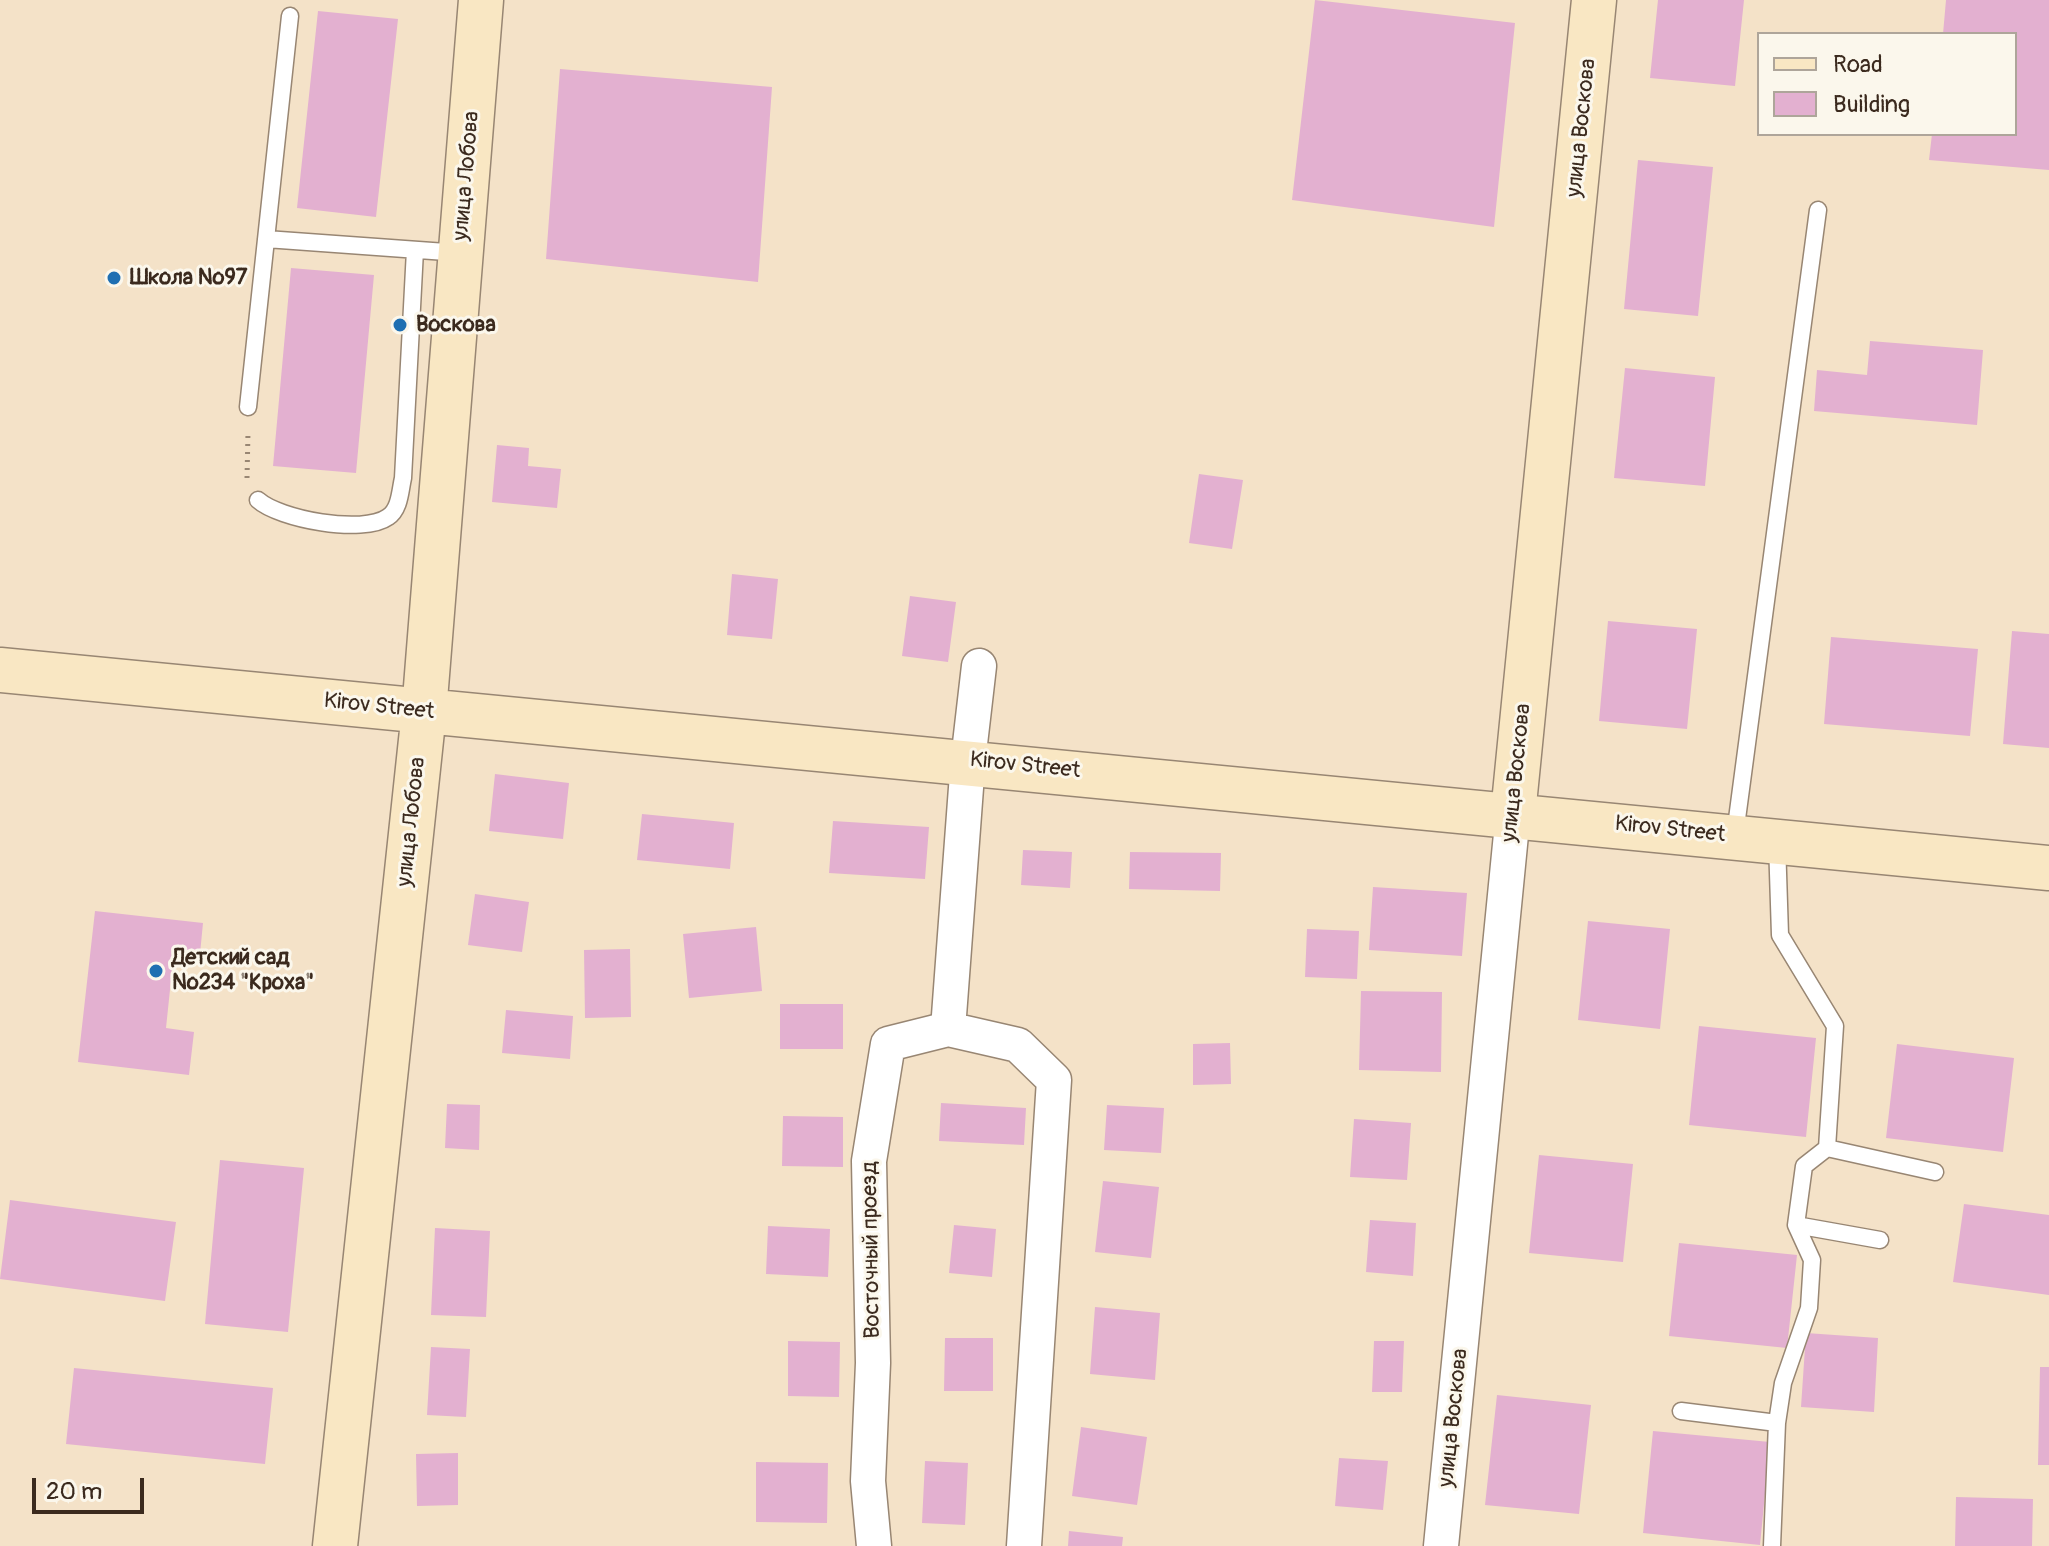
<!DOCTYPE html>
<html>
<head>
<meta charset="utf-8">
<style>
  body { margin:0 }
  #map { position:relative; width:2049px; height:1546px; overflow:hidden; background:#f4e2c8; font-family:Pangolin,sans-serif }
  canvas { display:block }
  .legend { position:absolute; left:1757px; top:32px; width:260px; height:104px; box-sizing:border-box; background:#fbf7ec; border:2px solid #aea59a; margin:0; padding:10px 14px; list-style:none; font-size:24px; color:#3b2a1e }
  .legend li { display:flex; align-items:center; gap:16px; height:40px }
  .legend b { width:40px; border:2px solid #aea59a }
  .scale { position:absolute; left:32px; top:1478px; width:112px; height:36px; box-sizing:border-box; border:4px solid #3b2a1e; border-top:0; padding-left:10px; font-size:24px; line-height:28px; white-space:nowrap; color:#3b2a1e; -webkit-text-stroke:6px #fbf7ec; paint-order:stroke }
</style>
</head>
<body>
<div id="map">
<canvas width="2049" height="1546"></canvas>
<ul class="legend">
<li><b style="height:10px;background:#f9e7c3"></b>Road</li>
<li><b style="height:22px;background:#e3b0d0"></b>Building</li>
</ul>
<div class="scale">20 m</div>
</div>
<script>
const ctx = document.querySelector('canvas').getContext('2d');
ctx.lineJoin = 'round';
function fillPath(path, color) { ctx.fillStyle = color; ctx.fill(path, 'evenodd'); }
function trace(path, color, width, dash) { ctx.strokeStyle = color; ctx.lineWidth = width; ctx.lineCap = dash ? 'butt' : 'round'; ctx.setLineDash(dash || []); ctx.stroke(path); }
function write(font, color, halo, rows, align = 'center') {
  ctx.font = font + ' Pangolin,sans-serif'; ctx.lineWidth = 6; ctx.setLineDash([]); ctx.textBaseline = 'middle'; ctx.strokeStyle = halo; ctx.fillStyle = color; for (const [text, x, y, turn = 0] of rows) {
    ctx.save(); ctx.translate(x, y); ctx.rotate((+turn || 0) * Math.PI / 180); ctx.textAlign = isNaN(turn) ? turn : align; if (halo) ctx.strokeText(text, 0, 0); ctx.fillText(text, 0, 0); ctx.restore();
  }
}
fillPath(new Path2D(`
  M1315 0 1515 23 1494 227 1292 200Z
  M1658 0H1744L1735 86 1650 78Z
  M1946 0H2049V170L1929 160 1932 134H2015V34H1943Z
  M318 11 398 19 376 217 297 208Z
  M560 69 772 87 758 282 546 259Z
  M1638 160 1713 167 1698 316 1624 309Z
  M291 268 374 275 356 473 273 466Z
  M1870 341 1983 350 1977 425 1814 411 1817 370 1867 375Z
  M1625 368 1715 377 1705 486 1614 478Z
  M497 445 529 448 528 466 561 469 557 508 492 502Z
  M1199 474 1243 480 1232 549 1189 543Z
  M732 574 778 579 772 639 727 635Z
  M910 596 956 602 948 662 902 656Z
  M1608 621 1697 629 1687 729 1599 721Z
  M2012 631 2049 634V748L2003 744Z
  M1831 637 1978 649 1970 736 1824 724Z
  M495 774 569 783 563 839 489 831Z
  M642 814 734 823 730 869 637 860Z
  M833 821 929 827 925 879 829 873Z
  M1023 850 1072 852 1070 888 1021 885Z
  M1130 852 1221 853 1220 891 1129 889Z
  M1373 887 1467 893 1462 956 1369 950Z
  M475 894 529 902 522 952 468 945Z
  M95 911 203 923 199 964 173 961 166 1028 194 1032 189 1075 78 1062Z
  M1588 921 1670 929 1660 1029 1578 1020Z
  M756 927 762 991 689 998 683 934Z
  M1307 929 1359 931 1357 979 1305 977Z
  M630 949 631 1017 585 1018 584 950Z
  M1361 991 1442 992 1441 1072 1359 1070Z
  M780 1004H843V1049H780Z
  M506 1010 573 1016 570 1059 502 1053Z
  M1699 1026 1816 1038 1806 1137 1689 1125Z
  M1230 1043 1231 1084 1193 1085V1044Z
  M1897 1044 2014 1058 2003 1152 1886 1138Z
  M941 1103 1026 1108 1024 1145 939 1141Z
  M447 1104 480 1105 479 1150 445 1148Z
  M1107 1105 1164 1108 1161 1153 1104 1150Z
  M783 1116 843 1117V1167L782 1166Z
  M1354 1119 1411 1123 1407 1180 1350 1177Z
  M1539 1155 1633 1164 1623 1262 1529 1253Z
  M220 1160 304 1168 288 1332 205 1324Z
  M1103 1181 1159 1187 1151 1258 1095 1252Z
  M10 1200 176 1222 165 1301 0 1279Z
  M1964 1204 2049 1215V1295L1953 1282Z
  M1370 1220 1416 1223 1413 1276 1366 1272Z
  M954 1225 996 1229 992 1277 949 1273Z
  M768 1226 830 1229 828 1277 766 1274Z
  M435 1228 490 1231 486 1317 431 1315Z
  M1679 1243 1797 1255 1787 1348 1669 1336Z
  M1095 1307 1160 1313 1155 1380 1090 1374Z
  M1806 1333 1878 1338 1874 1412 1801 1407Z
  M945 1338H993V1391H944Z
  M788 1341 840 1342 839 1397 788 1396Z
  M1374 1341H1404L1402 1392H1372Z
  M431 1347 470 1349 466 1417 427 1415Z
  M2040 1367H2049V1465H2038Z
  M74 1368 273 1388 265 1464 66 1444Z
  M1497 1395 1591 1405 1579 1514 1485 1505Z
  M1081 1427 1147 1437 1137 1505 1072 1496Z
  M1653 1431 1770 1442 1760 1545 1643 1533Z
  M458 1453V1505L417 1506 416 1454Z
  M1339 1458 1388 1461 1383 1510 1335 1506Z
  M925 1461 968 1463 965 1525 922 1523Z
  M756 1462 828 1463 827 1523 756 1522Z
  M1956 1497 2033 1499 2032 1546H1955Z
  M1069 1531 1123 1537 1122 1546H1068Z`), '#e3b0d0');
const lane = new Path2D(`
  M266 239 460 253
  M248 407 290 16
  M258 500C279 519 363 535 388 517 400 509 400 491 403 478L415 250
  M1735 834 1818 210
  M1777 842 1780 935 1835 1026 1827 1148 1804 1166 1796 1225 1880 1240
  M1827 1148 1935 1172
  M1681 1411 1777 1423 1783 1383 1809 1308 1812 1260 1796 1225
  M1772 1546 1777 1423`);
const street = new Path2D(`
  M948 1029 1018 1045 1054 1080 1024 1546
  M874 1546 868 1481 873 1363 869 1161 888 1044 948 1029 968 761 979 666
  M1441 1546 1513 814`);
const secondary = new Path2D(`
  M0 670 2049 868
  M1513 814 1594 0
  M335 1546 424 712 481 0`);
trace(lane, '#988673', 19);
trace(street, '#988673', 37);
trace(secondary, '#988673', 47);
trace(new Path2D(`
  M247 478 248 432`), '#988673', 5, [2, 6]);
trace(lane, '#fff', 16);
trace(street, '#fff', 34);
trace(secondary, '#f9e7c3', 44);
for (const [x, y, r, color] of [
  [114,278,8,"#1f6fb2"],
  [400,325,8,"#1f6fb2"],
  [156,971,8,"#1f6fb2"]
]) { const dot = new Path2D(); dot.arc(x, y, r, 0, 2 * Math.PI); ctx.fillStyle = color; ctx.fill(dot); trace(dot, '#fbf7ec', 3); }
write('22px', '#3b2a1e', '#fbf7ec', [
  ["улица Воскова",1582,128,-84],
  ["улица Лобова",467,176,-85],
  ["Kirov Street",379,707,6],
  ["Kirov Street",1025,766,6],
  ["улица Воскова",1517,773,-84],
  ["улица Лобова",412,822,-84],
  ["Kirov Street",1670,830,6],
  ["Восточный проезд",872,1250,-91],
  ["улица Воскова",1454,1418,-84]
]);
write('bold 22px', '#3b2a1e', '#fbf7ec', [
  ["Школа №97",130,278],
  ["Воскова",416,325],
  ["Детский сад",172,958],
  ["№234 \"Кроха\"",172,983]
], 'left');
</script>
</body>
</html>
